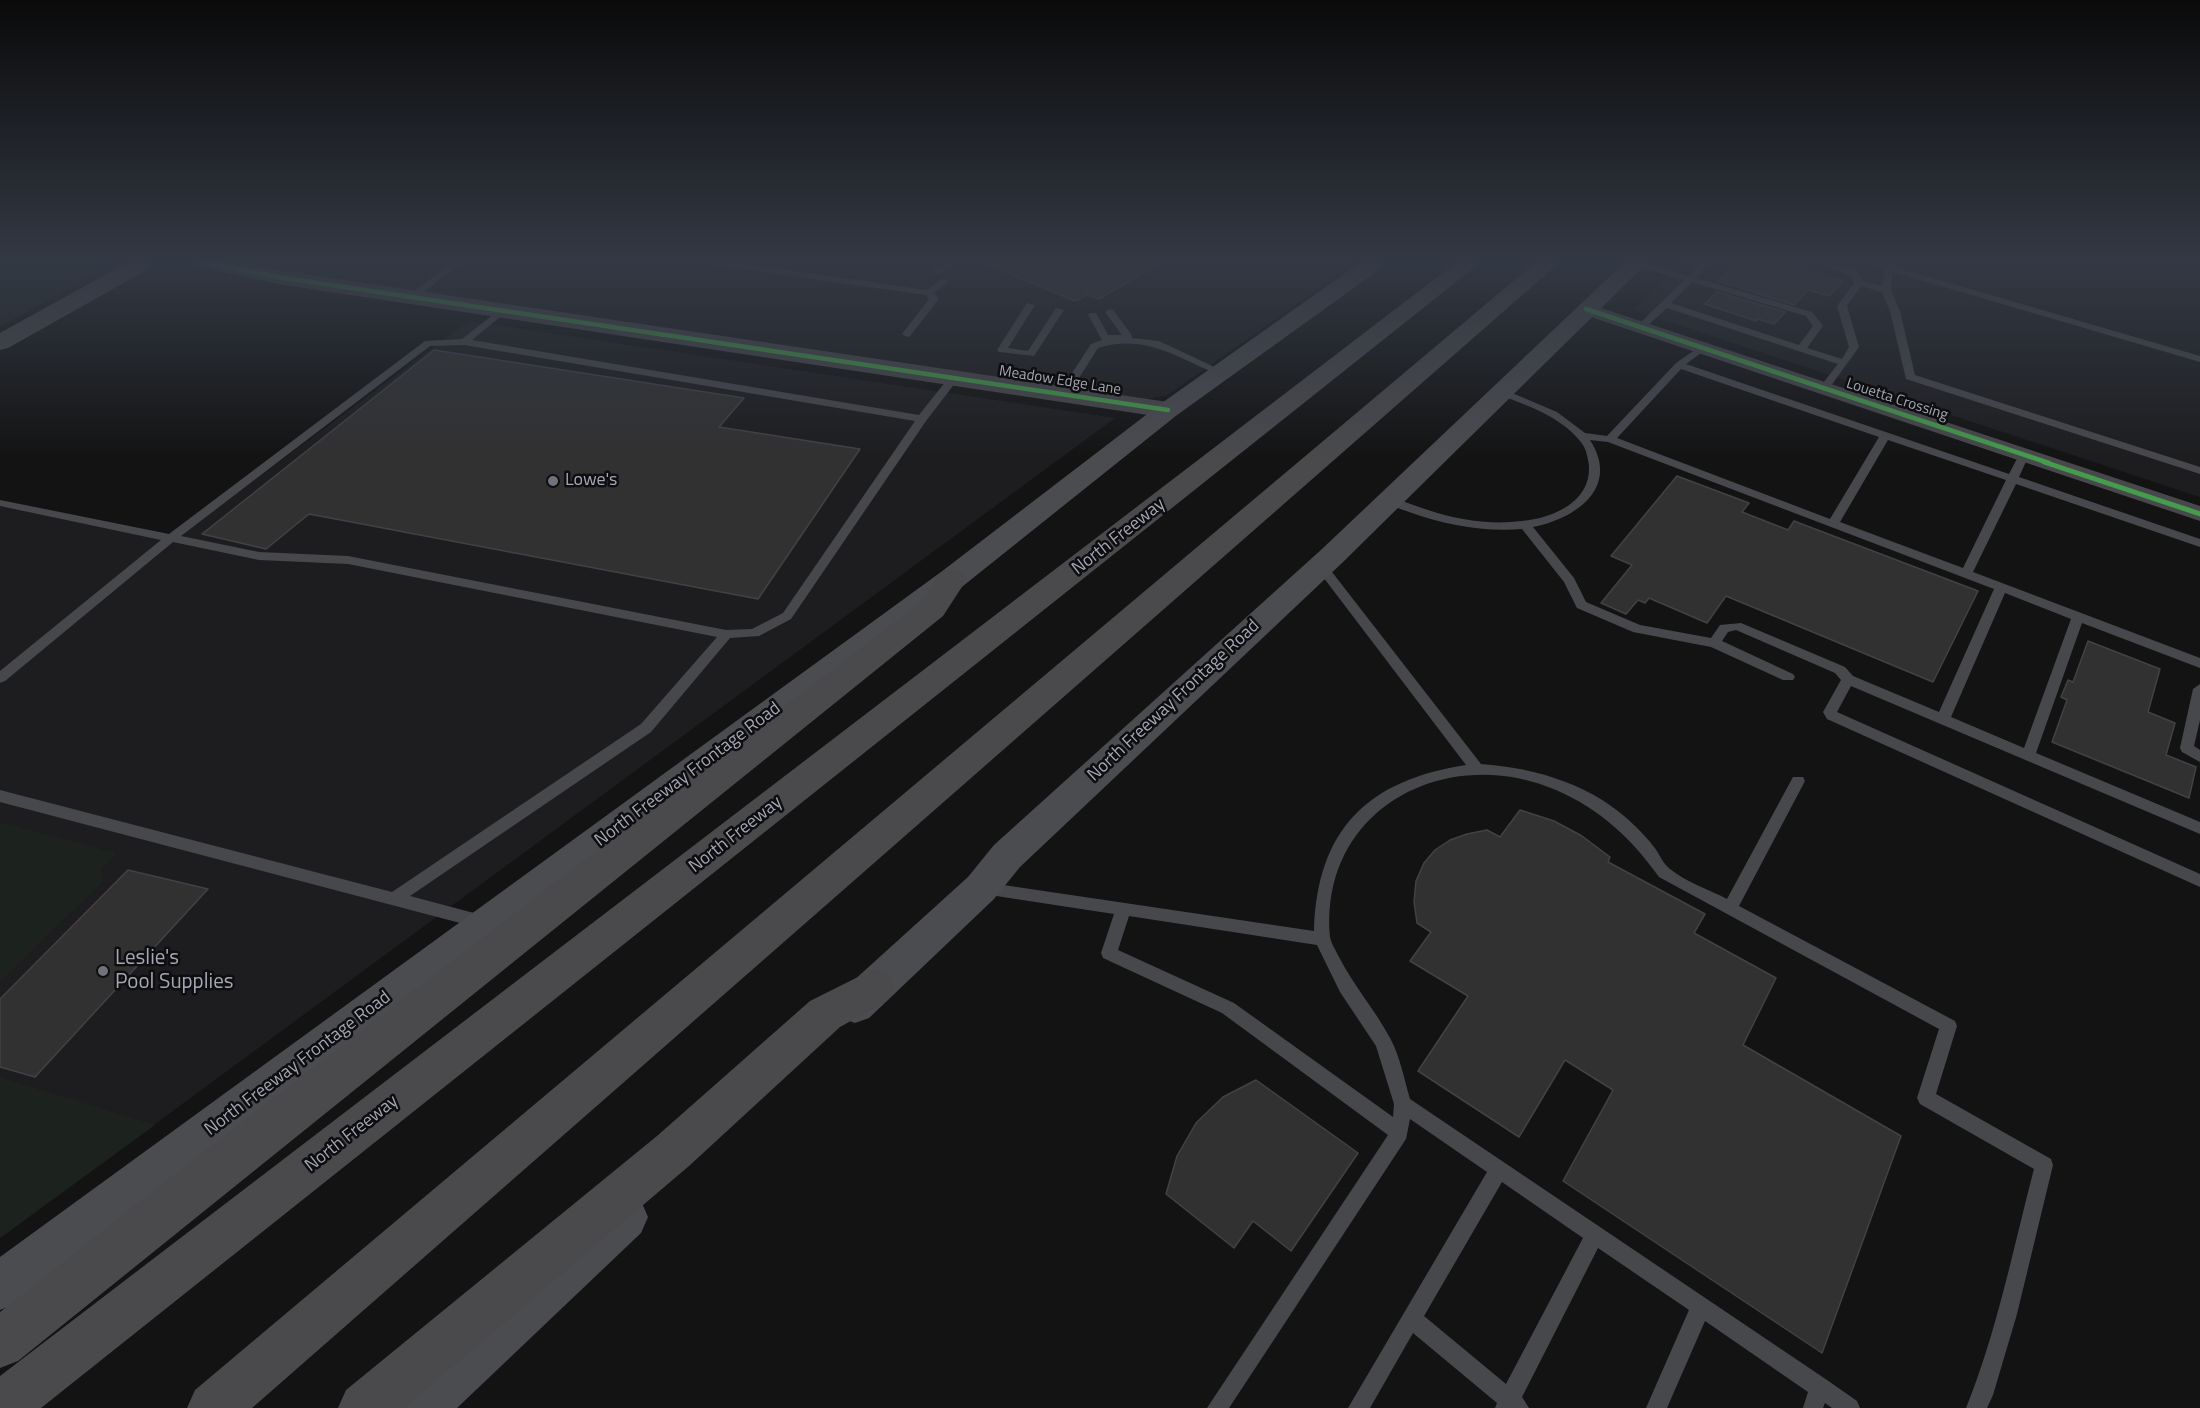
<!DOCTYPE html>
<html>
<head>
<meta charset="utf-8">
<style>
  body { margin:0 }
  canvas { display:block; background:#131313 }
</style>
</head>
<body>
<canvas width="2200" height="1408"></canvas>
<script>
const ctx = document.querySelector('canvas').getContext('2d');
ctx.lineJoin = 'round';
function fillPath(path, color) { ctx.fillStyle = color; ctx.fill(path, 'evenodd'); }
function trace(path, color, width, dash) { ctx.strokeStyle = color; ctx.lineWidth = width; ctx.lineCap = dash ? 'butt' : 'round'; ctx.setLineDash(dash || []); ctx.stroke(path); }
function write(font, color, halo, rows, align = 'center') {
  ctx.font = font + ' "Titillium Web",sans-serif'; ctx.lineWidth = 5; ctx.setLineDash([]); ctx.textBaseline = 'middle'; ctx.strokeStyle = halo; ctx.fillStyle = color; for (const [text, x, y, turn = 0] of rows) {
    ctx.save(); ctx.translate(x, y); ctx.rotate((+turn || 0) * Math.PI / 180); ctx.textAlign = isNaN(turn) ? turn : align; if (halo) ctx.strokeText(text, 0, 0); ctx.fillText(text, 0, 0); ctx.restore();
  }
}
fillPath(new Path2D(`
  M239 262H1356L1168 395 1143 400 268 271Z
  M1682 262H2200V497L1633 310Z
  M469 321 1115 418 0 1238V506L178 537Z`), '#1d1d1f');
fillPath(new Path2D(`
  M0 262H116L0 327Z
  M0 822 113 852 116 854 101 869 102 882 0 982Z
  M0 1077 155 1125 0 1238Z`), '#1c221d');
const building = new Path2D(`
  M981 262H1162L1099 299 1087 295 1075 301Z
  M1738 262H1780L1843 281 1829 296 1808 290 1794 305 1718 281Z
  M1717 292 1785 312 1774 324 1758 319 1756 321 1705 304Z
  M434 350 744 398 719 427 860 449 758 599 309 514 266 549 202 534Z
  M1677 476 1749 503 1742 512 1788 530 1794 521 1978 591 1933 682 1726 596 1707 623 1649 598 1645 603 1638 600 1626 614 1601 603 1632 565 1611 556Z
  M2088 641 2160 669 2148 712 2175 723 2166 755 2196 767 2189 798 2052 742 2067 700 2061 697 2068 680 2073 682Z
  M1520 810 1554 821 1582 836 1610 857 1608 862 1705 914 1694 933 1776 978 1743 1045 1901 1136 1822 1353 1563 1181 1613 1090 1565 1060 1519 1137 1418 1071 1468 996 1410 961 1431 932 1417 923 1414 902 1416 881 1424 863 1435 850 1450 840 1467 834 1487 830 1500 837Z
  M128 870 208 889 35 1077 0 1067V999Z
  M1256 1080 1358 1153 1291 1251 1253 1221 1234 1248 1166 1194 1177 1156 1196 1123 1223 1097Z`);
fillPath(building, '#313132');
trace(building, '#424246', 1.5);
fillPath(new Path2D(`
  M453 262H462L415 299H409V295Z
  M711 262H732L927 290 942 279 949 281 934 293 939 299 910 336 907 337 902 334 929 299 926 295 715 265Z
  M948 262H958L938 274 931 272Z
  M1632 262H1642L1688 276 1702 262H1711L1696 278 1812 312 1823 326 1807 348 1842 359 1849 347 1837 306 1854 283 1851 276 1815 262H1827L1858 272 1863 281 1882 286 1885 270 1863 262H1876L1887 265 1889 262H1897L1895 267 2200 356V362L1893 272 1891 290 1900 311 1915 375 2200 467V474L1906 379 1890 311 1882 292 1861 286 1847 306 1859 347 1828 390 1824 391 1819 388 1838 364 1667 308 1644 329H1638V325L1684 280 1633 265ZM1692 282 1806 316 1813 326 1799 345 1671 303Z
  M1027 303 1035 305 1008 348 1028 351 1056 308 1064 310 1034 356 999 352 997 350Z
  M503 307 508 310 506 312 472 340 919 415 950 376 954 375 959 378 926 421 791 619 759 636 730 638 651 732 410 896 489 917 491 922 489 927 483 929 0 802V790L392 892 641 724 717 637 348 564 259 560 173 542 5 681 0 683V671L161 540 0 506V500L169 534 425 341 462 339ZM464 345 915 421 783 613 752 629 726 630 348 556 259 552 181 536 430 346Z
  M1110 309 1113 310 1131 334 1132 338 1159 341 1225 372 1220 375 1216 374C1176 356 1143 334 1098 348L1068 395H1060L1059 393 1091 344 1102 340 1088 315 1090 313H1096L1108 335H1122L1105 312Z
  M1702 345 1705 346V350L1686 364 2009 474 2020 453H2028L2029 455 2019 477 2200 539V547L2016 484 1973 572 2200 658V668L2082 623 2036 753 2200 822V834L1851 686 1837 712 2200 874V887L1827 719 1823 712 1841 680 1835 673 1736 630 1728 632 1722 641 1793 674 1795 677 1793 680H1783L1711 647 1633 632 1577 608 1564 582 1522 529C1483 532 1446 525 1409 512 1401 509 1390 506 1383 500L1389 497C1402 500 1415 506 1428 510 1458 520 1490 525 1522 521 1553 518 1591 502 1589 466 1588 458 1586 447 1580 441 1560 416 1526 405 1497 394V390H1505L1557 412 1585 433 1607 436 1676 363ZM1681 369 1879 437 1830 519 1617 438ZM1590 440 1608 442 1994 589 1939 712 1853 676 1845 667 1741 623 1720 625 1711 638 1640 625 1586 602 1574 578 1533 527C1575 519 1621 488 1590 440ZM1888 440 2006 480 1963 568 1840 522ZM2005 593 2071 619 2024 748 1951 717Z
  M1321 562 1325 563 1481 764C1537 768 1594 785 1635 826 1642 833 1648 839 1654 847 1659 853 1663 864 1670 869 1684 881 1710 890 1727 899L1793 777H1803L1805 781 1739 906 1955 1021 1957 1026 1936 1094 2051 1159 2053 1165 2017 1314 1993 1395 1987 1408H1966C1997 1332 2013 1249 2034 1169L1920 1104 1917 1098 1939 1029 1659 877C1632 839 1600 809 1556 790 1447 743 1319 808 1330 937 1331 943 1336 951 1339 957 1354 986 1375 1010 1390 1038 1400 1056 1404 1079 1410 1099L1827 1380 1857 1401 1860 1408H1832L1825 1403 1823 1408H1803L1808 1392 1705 1321 1667 1408H1646L1689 1310 1598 1248 1522 1397 1529 1408H1495L1497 1403 1413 1333 1370 1408H1348L1487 1172 1410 1119 1406 1139 1229 1408H1207L1388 1135 1222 1013 1103 958 1101 953 1114 914 983 894 978 893 975 888 978 883 983 882 1314 931C1317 829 1368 780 1466 765L1317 569 1315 566 1317 563ZM1129 916 1317 945 1340 992 1376 1046 1394 1104 1393 1117 1234 1003 1118 950ZM1502 1182 1583 1238 1506 1384 1424 1316Z
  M2200 684V720L2194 746 2200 750V762L2182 752 2180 748 2193 689Z`), '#47484c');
fillPath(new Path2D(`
  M1586 303 2200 506V521L1579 313 1577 309 1579 305Z`), '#47484c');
fillPath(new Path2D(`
  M191 262H235L284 271 1168 402 1177 405 1181 410 1177 415 1168 418 284 285 202 268 194 267Z`), '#47484c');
fillPath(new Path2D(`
  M128 262H155L152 267 8 348 0 350V333Z
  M1361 262H1386L1383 267 1177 415 963 586 17 1303 0 1310V1257L941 572 1159 405Z
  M1625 262H1648L1342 563 1020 867 994 899 869 1018 855 1023 841 1018 835 1005 841 992 968 877 994 845 1322 549Z
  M625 1194 641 1201 648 1217 641 1233 457 1408H394L402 1390 609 1201Z`), '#4b4c50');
fillPath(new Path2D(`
  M1457 262H1481L41 1408H0V1376Z
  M1536 262H1560L252 1408H187L195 1390Z
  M952 569 963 572 967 579 943 616 18 1361 0 1368V1312L190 1162 921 602 941 572Z
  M874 969 888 974 894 987 888 1000 840 1027 689 1166 404 1408H338L346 1390 657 1136 810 1001Z`), '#4a4a4d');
trace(new Path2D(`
  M202 262 284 278 1168 410
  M1586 309 2049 463`), '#469c4c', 4.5);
trace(new Path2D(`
  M2044 462 2200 514`), '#469c4c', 5);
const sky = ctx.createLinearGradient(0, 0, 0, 459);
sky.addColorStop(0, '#0a0a0a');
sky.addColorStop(0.57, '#333944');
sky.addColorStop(1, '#33394400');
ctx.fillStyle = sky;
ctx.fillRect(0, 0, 2200, 459);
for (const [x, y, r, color] of [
  [553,481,6,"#71737c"],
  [103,971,6,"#71737c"]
]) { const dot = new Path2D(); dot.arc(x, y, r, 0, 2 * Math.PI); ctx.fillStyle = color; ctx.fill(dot); trace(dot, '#0e0d0f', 2); }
write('15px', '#a4a7b4', '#0e0d0f', [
  ["Meadow Edge Lane",1060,381,9],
  ["Louetta Crossing",1897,400,18]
]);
write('18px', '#a4a7b4', '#0e0d0f', [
  ["Lowe's",565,481]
], 'left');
write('18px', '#a4a7b4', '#0e0d0f', [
  ["North Freeway",1119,537,-38],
  ["North Freeway Frontage Road",1174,701,-43],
  ["North Freeway Frontage Road",688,775,-37],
  ["North Freeway",736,835,-38],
  ["North Freeway Frontage Road",298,1064,-37],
  ["North Freeway",352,1134,-38]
]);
write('21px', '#a4a7b4', '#0e0d0f', [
  ["Leslie's",115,959],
  ["Pool Supplies",115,983]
], 'left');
</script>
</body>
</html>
